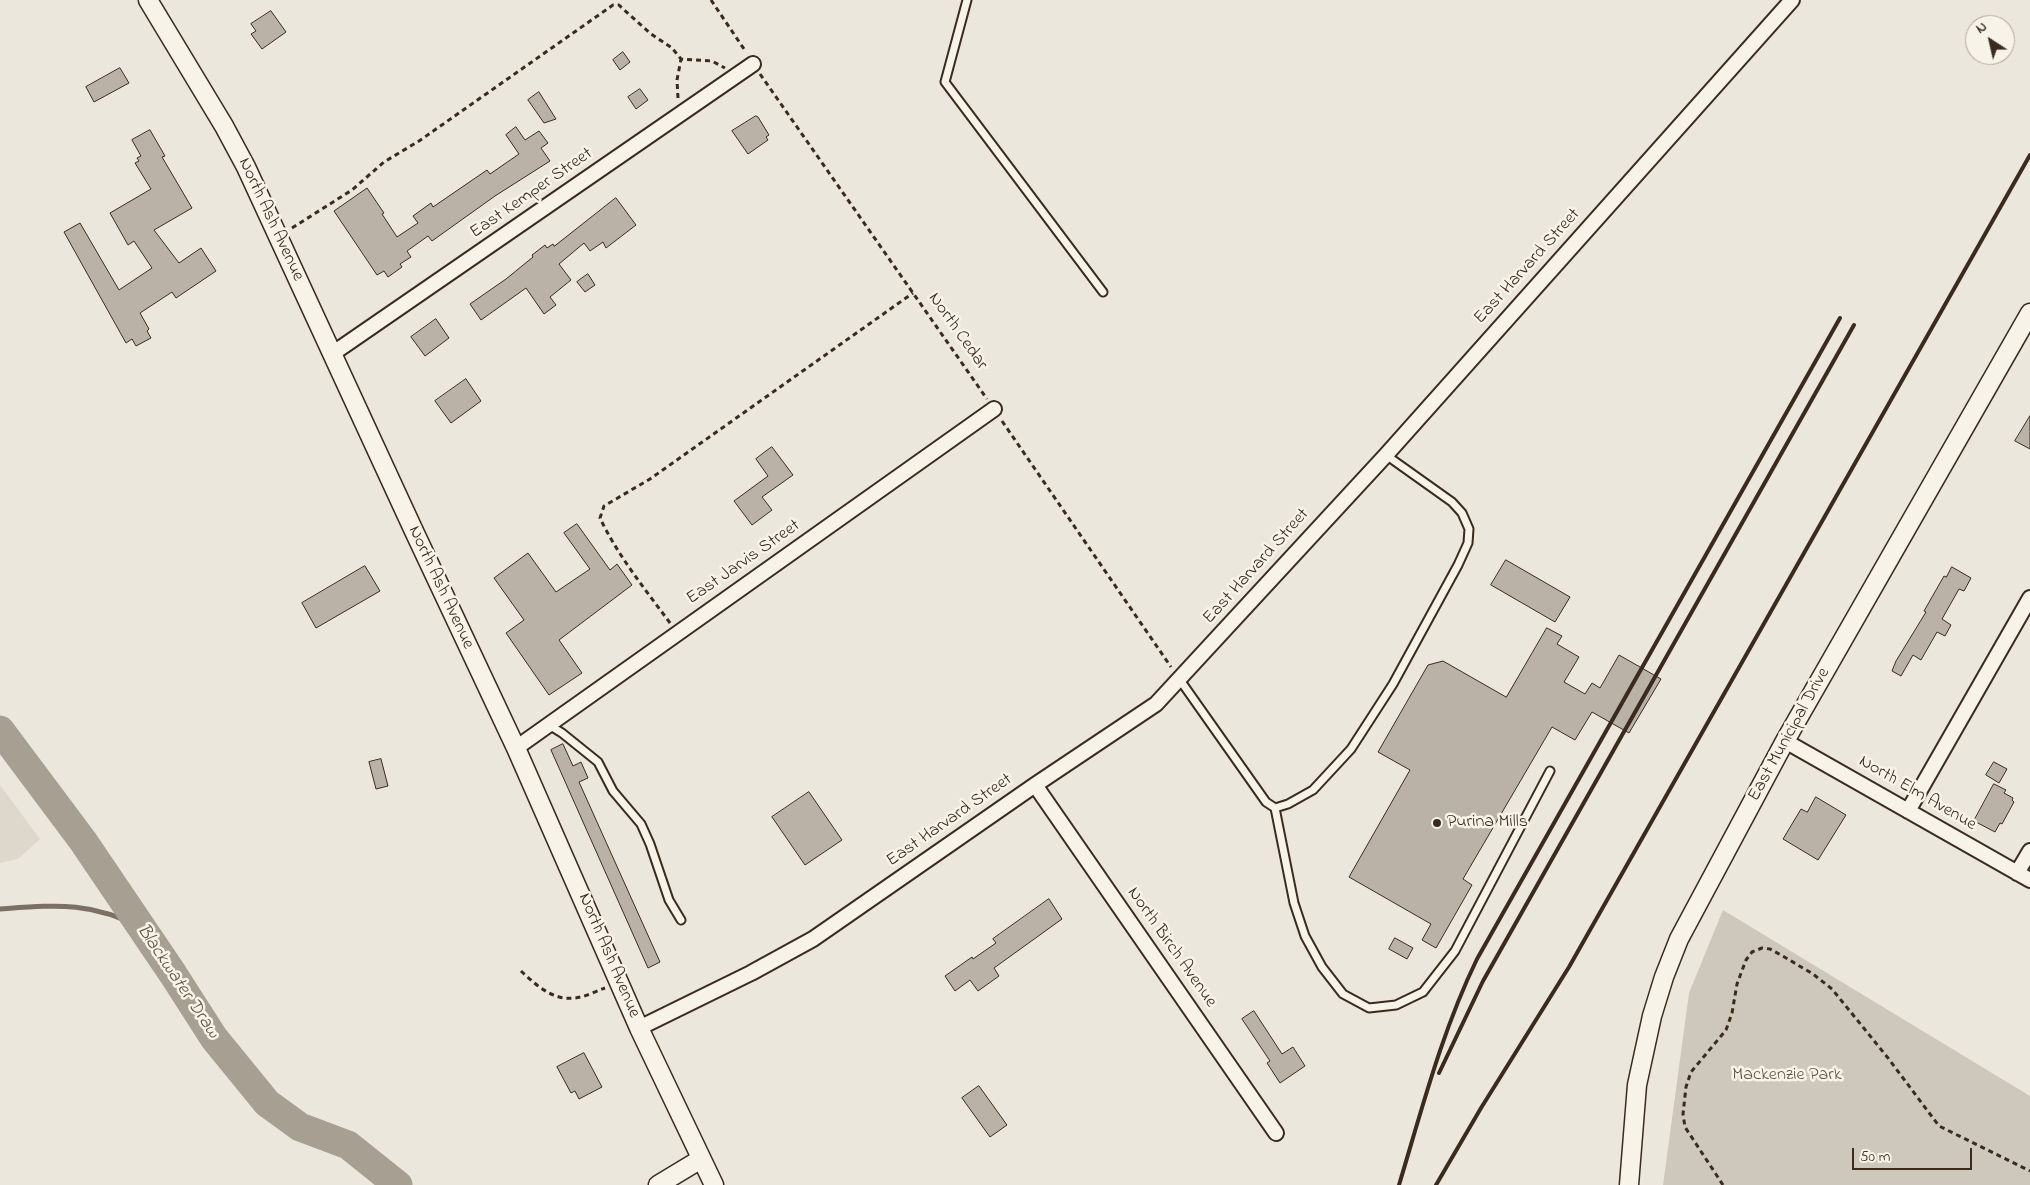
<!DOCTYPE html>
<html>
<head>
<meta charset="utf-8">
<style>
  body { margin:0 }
  #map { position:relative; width:2030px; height:1185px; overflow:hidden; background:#ece7dc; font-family:"Indie Flower",sans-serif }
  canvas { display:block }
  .north { position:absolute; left:1965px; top:15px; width:50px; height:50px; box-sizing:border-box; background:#f7f3e8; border:1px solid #aca397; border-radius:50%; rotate:325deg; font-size:14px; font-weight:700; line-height:20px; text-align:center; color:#3b2a1e }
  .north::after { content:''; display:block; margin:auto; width:18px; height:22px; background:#3b2a1e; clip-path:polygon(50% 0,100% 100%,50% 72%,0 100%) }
  .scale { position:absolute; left:1852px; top:1148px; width:120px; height:22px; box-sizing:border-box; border:2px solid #3b2a1e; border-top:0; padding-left:6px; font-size:15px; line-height:18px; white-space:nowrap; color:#3b2a1e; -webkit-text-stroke:4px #f7f3e8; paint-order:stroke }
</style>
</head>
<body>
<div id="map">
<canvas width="2030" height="1185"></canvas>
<div class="north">N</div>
<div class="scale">50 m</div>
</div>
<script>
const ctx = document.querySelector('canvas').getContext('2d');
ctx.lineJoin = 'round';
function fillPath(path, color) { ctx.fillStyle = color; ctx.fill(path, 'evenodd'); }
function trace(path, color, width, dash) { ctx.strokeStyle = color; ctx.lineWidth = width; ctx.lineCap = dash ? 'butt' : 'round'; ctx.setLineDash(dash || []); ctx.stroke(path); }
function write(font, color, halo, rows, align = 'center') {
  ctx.font = font + ' "Indie Flower",sans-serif'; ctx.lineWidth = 5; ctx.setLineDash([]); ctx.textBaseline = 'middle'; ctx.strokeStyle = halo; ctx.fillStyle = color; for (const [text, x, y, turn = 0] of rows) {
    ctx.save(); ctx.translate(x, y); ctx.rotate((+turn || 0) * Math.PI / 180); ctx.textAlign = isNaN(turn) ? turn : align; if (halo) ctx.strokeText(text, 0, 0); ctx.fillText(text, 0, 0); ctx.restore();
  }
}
fillPath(new Path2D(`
  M0 785 40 839 18 859 0 863Z`), '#ddd7cc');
fillPath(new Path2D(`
  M1723 910 2030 1096V1185H1663L1689 993Z`), '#cec8bc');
trace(new Path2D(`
  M0 909C56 905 91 901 142 928`), '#7c7064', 5);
trace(new Path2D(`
  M0 730 83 841 173 974 214 1038 267 1103 300 1127 348 1145 398 1185`), '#a89f93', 29);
const building = new Path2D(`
  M271 11 286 32 262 49 251 34 256 31 251 24Z
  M623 52 630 62 620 70 613 60Z
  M120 68 129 83 94 102 86 87Z
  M640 89 648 100 636 109 628 97Z
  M539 92 556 119 544 123 528 100Z
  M756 116 758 117 769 135 766 137 768 140 748 154 732 131Z
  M516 127 525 140 539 131 548 143 541 148 550 161 495 196 432 241 428 236 407 251 411 257 400 264 402 267 388 277 384 271 377 275 334 211 367 188 384 213 382 214 397 237 418 223 413 216 431 203 433 207 487 170 490 174 519 154 506 135Z
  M150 130 165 156 162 157 192 208 154 230 179 263 201 248 216 271 176 298 172 292 140 313 149 329 147 331 151 338 136 346 132 339 126 343 64 232 80 223 119 290 152 268 134 241 128 245 110 213 151 189 135 163 139 161 137 158 141 156 132 140Z
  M616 198 636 225 606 248 603 242 590 251 584 243 559 264 571 280 550 297 556 305 544 314 526 288 481 320 470 304 506 279 533 257 532 255 545 245 547 248 553 244 554 246Z
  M588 274 595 285 585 292 577 282Z
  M436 319 449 338 425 356 411 337Z
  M466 379 481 401 451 423 435 401Z
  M2030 416V449L2015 441Z
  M772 447 793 475 762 497 772 510 752 525 734 501 768 476 756 459Z
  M577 524 610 570 617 564 632 585 559 640 582 673 549 695 506 633 524 620 494 578 528 553 556 592 590 569 564 533Z
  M1506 560 1570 597 1555 622 1491 585Z
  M365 566 380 591 316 628 302 603Z
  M1952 567 1971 578 1964 591 1959 589 1942 619 1951 625 1945 636 1937 632 1921 660 1913 655 1901 676 1892 671 1896 661 1926 612 1924 611 1944 576 1946 577Z
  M1547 628 1562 636 1557 644 1579 657 1564 682 1585 694 1592 683 1600 688 1619 655 1661 679 1629 733 1592 712 1575 740 1552 727 1463 879 1472 885 1436 948 1422 940 1431 924 1349 877 1410 770 1378 752 1428 665 1443 661 1506 697Z
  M563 744 573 766 581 762 588 778 579 782 660 962 648 968 551 750Z
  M381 759 388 786 376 789 369 762Z
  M1994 762 2007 769 1999 783 1986 775Z
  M1994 784 2006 790 2004 793 2013 798 2012 800 2014 802 2002 824 2000 823 1995 832 1974 821Z
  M809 792 842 840 805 865 772 817Z
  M1816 797 1846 815 1818 860 1783 839 1801 809 1807 812Z
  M1049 899 1062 919 994 968 999 976 978 991 970 980 955 991 945 976 972 957 973 959 996 943 993 939Z
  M1395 938 1413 948 1407 959 1389 949Z
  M1254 1011 1282 1054 1293 1047 1305 1066 1280 1083 1267 1063 1270 1061 1242 1019Z
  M584 1053 602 1087 579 1099 575 1091 571 1093 557 1067Z
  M979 1086 1007 1125 990 1137 962 1098Z`);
fillPath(building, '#bab2a7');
trace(building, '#3b2a1e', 1);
const service = new Path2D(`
  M967 0 945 82 1103 292
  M1180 680 1266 802 1275 808 1288 804 1313 790 1351 749 1393 684 1458 565 1468 543 1469 529 1462 513 1452 502 1386 455
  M549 725 562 733 598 762 613 791 641 824 650 844 669 900 681 920
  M1275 808 1294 903 1305 936 1322 967 1343 994 1369 1008 1396 1005 1423 992 1455 951 1550 771`);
const minor = new Path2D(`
  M332 354 753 64
  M1785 741 2030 880
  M516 748 994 409
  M1035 785 1276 1133
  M1908 811 2030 598
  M2017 873 2030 851
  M639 1028 751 973 813 939 1035 785 1156 704 1386 455 1792 0`);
const tertiary = new Path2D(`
  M148 0 224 126 246 167 413 529 516 748 639 1028 714 1185
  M658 1185 701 1159
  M1629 1185 1637 1085 1652 1016 1664 977 1679 939 1785 741 2030 313`);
trace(service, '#3b2a1e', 11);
trace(minor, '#3b2a1e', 18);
trace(tertiary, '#3b2a1e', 21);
trace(new Path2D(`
  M711 0 746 52
  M760 74 987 399
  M678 98 677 80 681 59
  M292 228 352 190 384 162 419 141 613 5H619L622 8 651 34 672 48 681 59 712 61 725 68
  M1002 421 1171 667
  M670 623C645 589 618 556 600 518L604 506 650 479 913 293
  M521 971C536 985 553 1001 575 998 585 997 596 991 605 988
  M1723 1185 1685 1127 1683 1114 1686 1087 1691 1072 1726 1030 1732 1013 1737 984 1746 960 1752 952 1762 948 1770 949 1781 955 1813 974 1832 989 1888 1058 1939 1126 2030 1171`), '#3b2a1e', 3, [5, 4]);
trace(service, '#f7f3e8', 7);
trace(minor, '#f7f3e8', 14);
trace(tertiary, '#f7f3e8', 18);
trace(new Path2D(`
  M1439 1073 1483 981 1854 325
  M1399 1185C1422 1109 1442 1031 1477 959L1840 318
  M1436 1185 1481 1108 1569 967 2030 155`), '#3b2a1e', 4);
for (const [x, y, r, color] of [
  [1437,823,5,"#3b2a1e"]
]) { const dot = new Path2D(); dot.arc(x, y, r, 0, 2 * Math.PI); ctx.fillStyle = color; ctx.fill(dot); trace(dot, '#f7f3e8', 2); }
write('18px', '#3b2a1e', '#f7f3e8', [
  ["East Kemper Street",532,194,-35],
  ["North Ash Avenue",270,220,65],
  ["East Harvard Street",1528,267,-48],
  ["North Cedar",957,332,55],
  ["East Jarvis Street",744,563,-35],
  ["East Harvard Street",1257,567,-48],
  ["North Ash Avenue",440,588,65],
  ["East Municipal Drive",1790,735,-61],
  ["North Elm Avenue",1917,794,30],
  ["East Harvard Street",950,821,-35],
  ["North Birch Avenue",1171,948,55],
  ["North Ash Avenue",608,956,67]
]);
write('18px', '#3b2a1e', '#f7f3e8', [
  ["Purina Mills",1447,823]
], 'left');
write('18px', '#605246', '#f7f3e8', [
  ["Mackenzie Park",1787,1076]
]);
write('italic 19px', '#615347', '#f7f3e8', [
  ["Blackwater Draw",177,982,56]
]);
</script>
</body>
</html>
